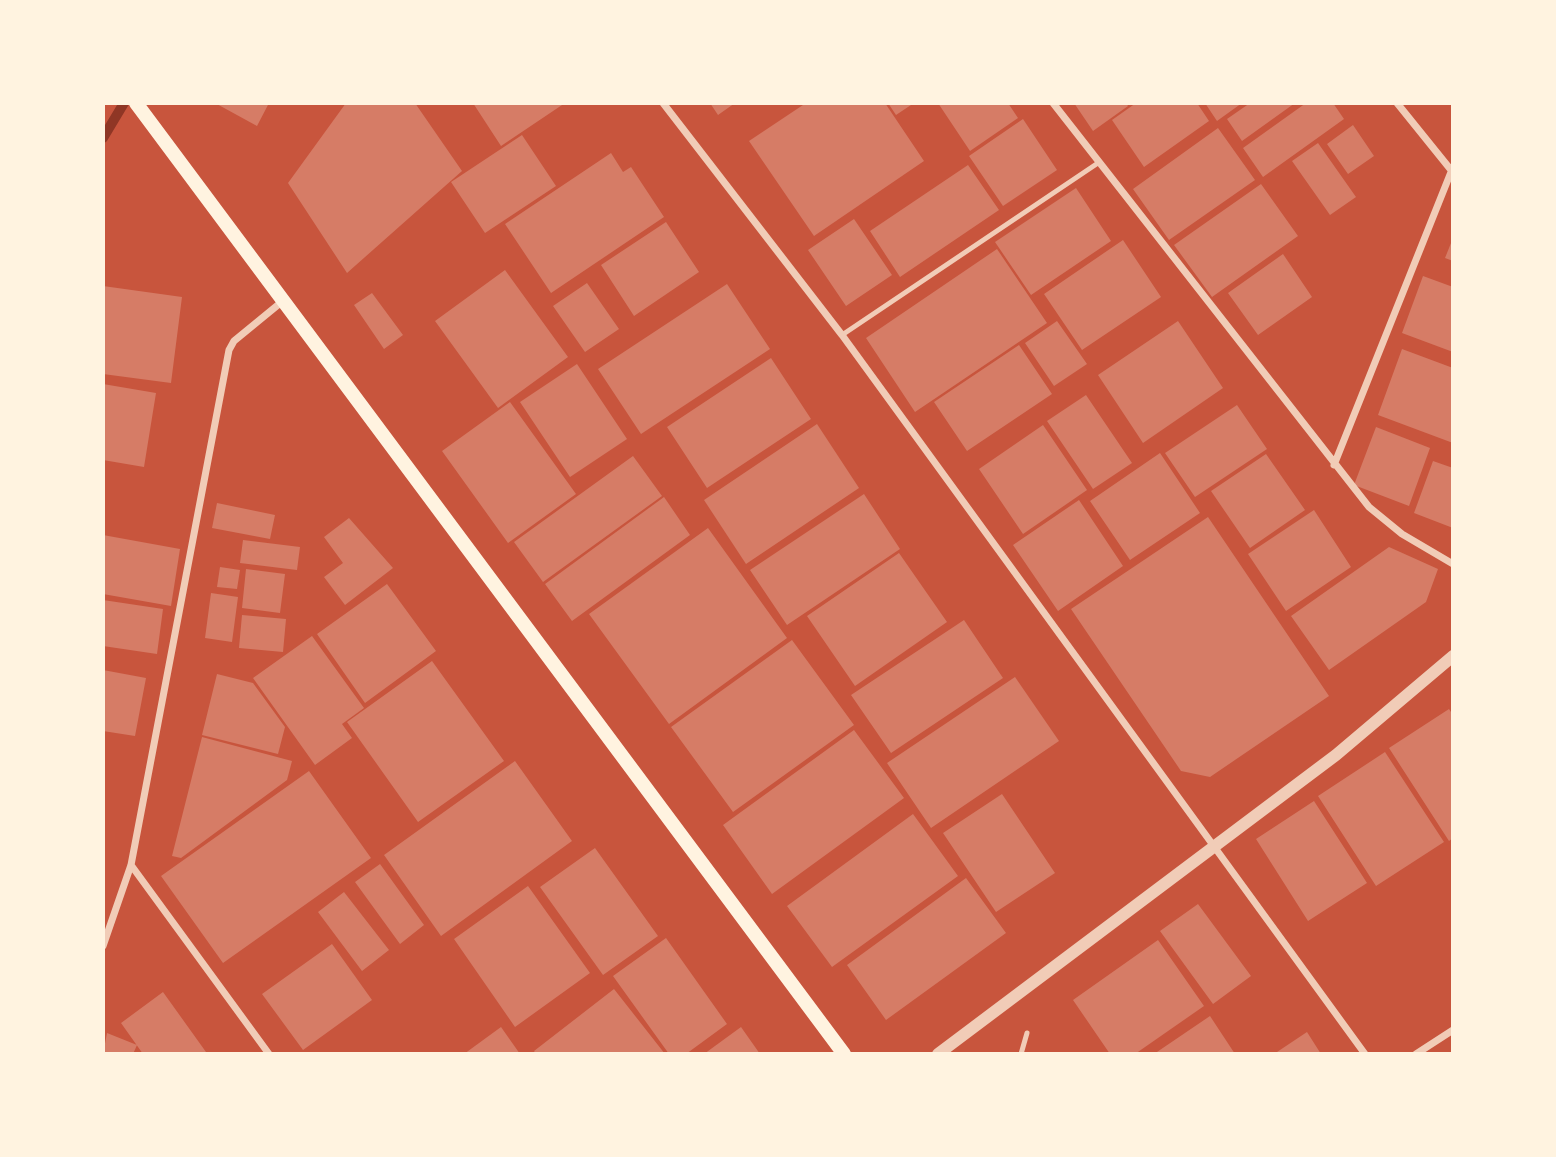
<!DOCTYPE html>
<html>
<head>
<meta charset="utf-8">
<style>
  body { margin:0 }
  #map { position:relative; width:1556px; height:1157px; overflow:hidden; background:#c8553d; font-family:Poppins,sans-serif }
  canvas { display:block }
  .frame { position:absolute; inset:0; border:105px solid #fff3e0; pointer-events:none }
</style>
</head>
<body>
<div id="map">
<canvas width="1556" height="1157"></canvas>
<div class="frame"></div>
</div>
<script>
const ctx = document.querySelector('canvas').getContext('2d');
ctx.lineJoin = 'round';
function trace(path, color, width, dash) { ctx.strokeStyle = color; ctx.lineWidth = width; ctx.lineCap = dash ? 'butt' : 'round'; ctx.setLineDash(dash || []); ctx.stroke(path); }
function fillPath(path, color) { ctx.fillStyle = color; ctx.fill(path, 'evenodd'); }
trace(new Path2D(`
  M103 138 124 103`), '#8f3625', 10);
fillPath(new Path2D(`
  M215 103H269L257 126Z
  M346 103H415L462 171 347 273 288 183Z
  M473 103H565L501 146Z
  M710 103H735L718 115Z
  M806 103H885L924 161 814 236 749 141Z
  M888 103H914L896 115Z
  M938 103H1008L1018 118 970 151Z
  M1074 103H1126L1128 106 1093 131Z
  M1136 103H1197L1209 121 1144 167 1112 120Z
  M1205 103H1242L1217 121Z
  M1250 103H1295L1242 141 1227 119Z
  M1306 103H1333L1344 119 1263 177 1243 148Z
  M1023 119 1057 170 1003 206 969 156Z
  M1353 125 1374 156 1348 174 1327 144Z
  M1218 128 1255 180 1169 240 1133 189Z
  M522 135 556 186 485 233 451 182Z
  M1318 143 1356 197 1330 215 1292 161Z
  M611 153 623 172 631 167 664 217 551 293 505 224Z
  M968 165 999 210 900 277 870 231Z
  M1261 184 1298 236 1212 297 1174 245Z
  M1076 188 1111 241 1031 295 995 242Z
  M854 219 892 275 846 306 808 250Z
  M666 222 699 272 634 316 601 265Z
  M1453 238V261L1445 258Z
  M1123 240 1161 297 1082 350 1044 294Z
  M997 249 1047 323 915 412 866 338Z
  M1283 254 1312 297 1258 335 1228 293Z
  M505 270 568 357 498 408 435 321Z
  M1423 276 1453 287V352L1402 333Z
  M587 283 619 329 585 352 553 306Z
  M727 284 770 349 641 434 598 369Z
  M103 286 182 297 171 383 103 374Z
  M372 293 403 335 384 349 354 305Z
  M1057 321 1087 364 1054 386 1025 343Z
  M1178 321 1223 388 1143 443 1098 375Z
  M1019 345 1052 394 967 451 934 402Z
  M1402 349 1453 368V443L1378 415Z
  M771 358 811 419 707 488 667 427Z
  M577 364 627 439 570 477 520 402Z
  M103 384 156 393 144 467 103 460Z
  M1086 395 1132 463 1093 489 1047 421Z
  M510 402 576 494 508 543 442 451Z
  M1237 405 1267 449 1195 497 1165 453Z
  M817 424 859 488 746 564 704 500Z
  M1043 425 1087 490 1023 534 979 469Z
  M1376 427 1430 448 1409 506 1354 485Z
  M1160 453 1200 513 1130 560 1090 501Z
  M1266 454 1305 510 1250 548 1211 491Z
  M633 456 662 496 543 582 514 542Z
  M1433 461 1453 468V528L1414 513Z
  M864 494 900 549 787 625 750 570Z
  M664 497 690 535 572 621 545 584Z
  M1079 500 1123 566 1058 611 1013 545Z
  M217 503 275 515 270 539 212 528Z
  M1314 510 1351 567 1286 611 1248 554Z
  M1208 517 1329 696 1210 777 1181 771 1071 609Z
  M349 518 393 568 345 605 324 577 343 563 324 537Z
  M708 528 787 638 669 724 589 614Z
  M103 535 180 549 171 606 103 594Z
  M243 540 300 547 297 570 240 563Z
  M1389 547 1438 569 1426 602 1329 670 1291 616Z
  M899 553 947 622 855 686 807 616Z
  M220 567 240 570 237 589 217 587Z
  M246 569 285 574 280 613 242 608Z
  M387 584 436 651 365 703 317 634Z
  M211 593 238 597 232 642 205 638Z
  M103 600 163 609 157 654 103 646Z
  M242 615 286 619 283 652 239 648Z
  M964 620 1003 678 891 753 851 695Z
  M312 636 364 708 342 724 352 738 315 765 253 678Z
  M792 640 854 725 733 812 671 727Z
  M432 661 504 761 418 822 347 722Z
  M103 670 146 678 135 736 103 731Z
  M217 674 253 683 285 727 278 754 202 735Z
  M1015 677 1059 741 931 828 887 763Z
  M1449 709 1453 715V838L1449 841 1389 748Z
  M854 730 904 798 772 894 723 825Z
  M202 737 292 761 287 780 181 858 172 856Z
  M1385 752 1444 842 1376 886 1318 796Z
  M515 761 572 841 441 936 384 855Z
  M309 771 371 858 223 963 161 876Z
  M1002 794 1055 873 996 912 943 833Z
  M1314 801 1367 883 1308 921 1256 839Z
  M913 814 958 876 832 967 787 906Z
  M595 848 658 936 603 975 540 887Z
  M380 864 424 925 400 944 355 882Z
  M966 878 1006 933 886 1020 847 965Z
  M528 886 590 973 515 1027 454 939Z
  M344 892 389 950 362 971 318 912Z
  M1198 904 1251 976 1213 1004 1160 931Z
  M666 938 727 1024 686 1054H669L613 976Z
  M1158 940 1204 1006 1135 1054H1110L1073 1000Z
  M332 944 372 1000 303 1050 262 994Z
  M614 989 665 1054H536L534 1051Z
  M163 992 206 1052 204 1054H143L121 1023Z
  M1210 1016 1235 1054H1154Z
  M501 1027 520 1054H464Z
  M741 1027 760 1054H704Z
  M1307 1032 1321 1054H1274Z
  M107 1033 137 1045 133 1054H103Z`), '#d67c66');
trace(new Path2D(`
  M842 335 1098 163
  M1021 1054 1027 1033`), '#f1ccb7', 5);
trace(new Path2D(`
  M663 103 842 335 1365 1054
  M1053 103 1369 507 1402 534 1453 564
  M1397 103 1451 170
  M1334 465 1453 167
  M131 865 269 1054
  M103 946 131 865 229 350 234 341 284 300
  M1416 1054 1453 1030`), '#f1ccb7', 7);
trace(new Path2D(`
  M938 1054 1336 755 1453 656`), '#f1ccb7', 12);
trace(new Path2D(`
  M136 103 844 1054`), '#fff3e0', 14);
</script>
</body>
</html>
